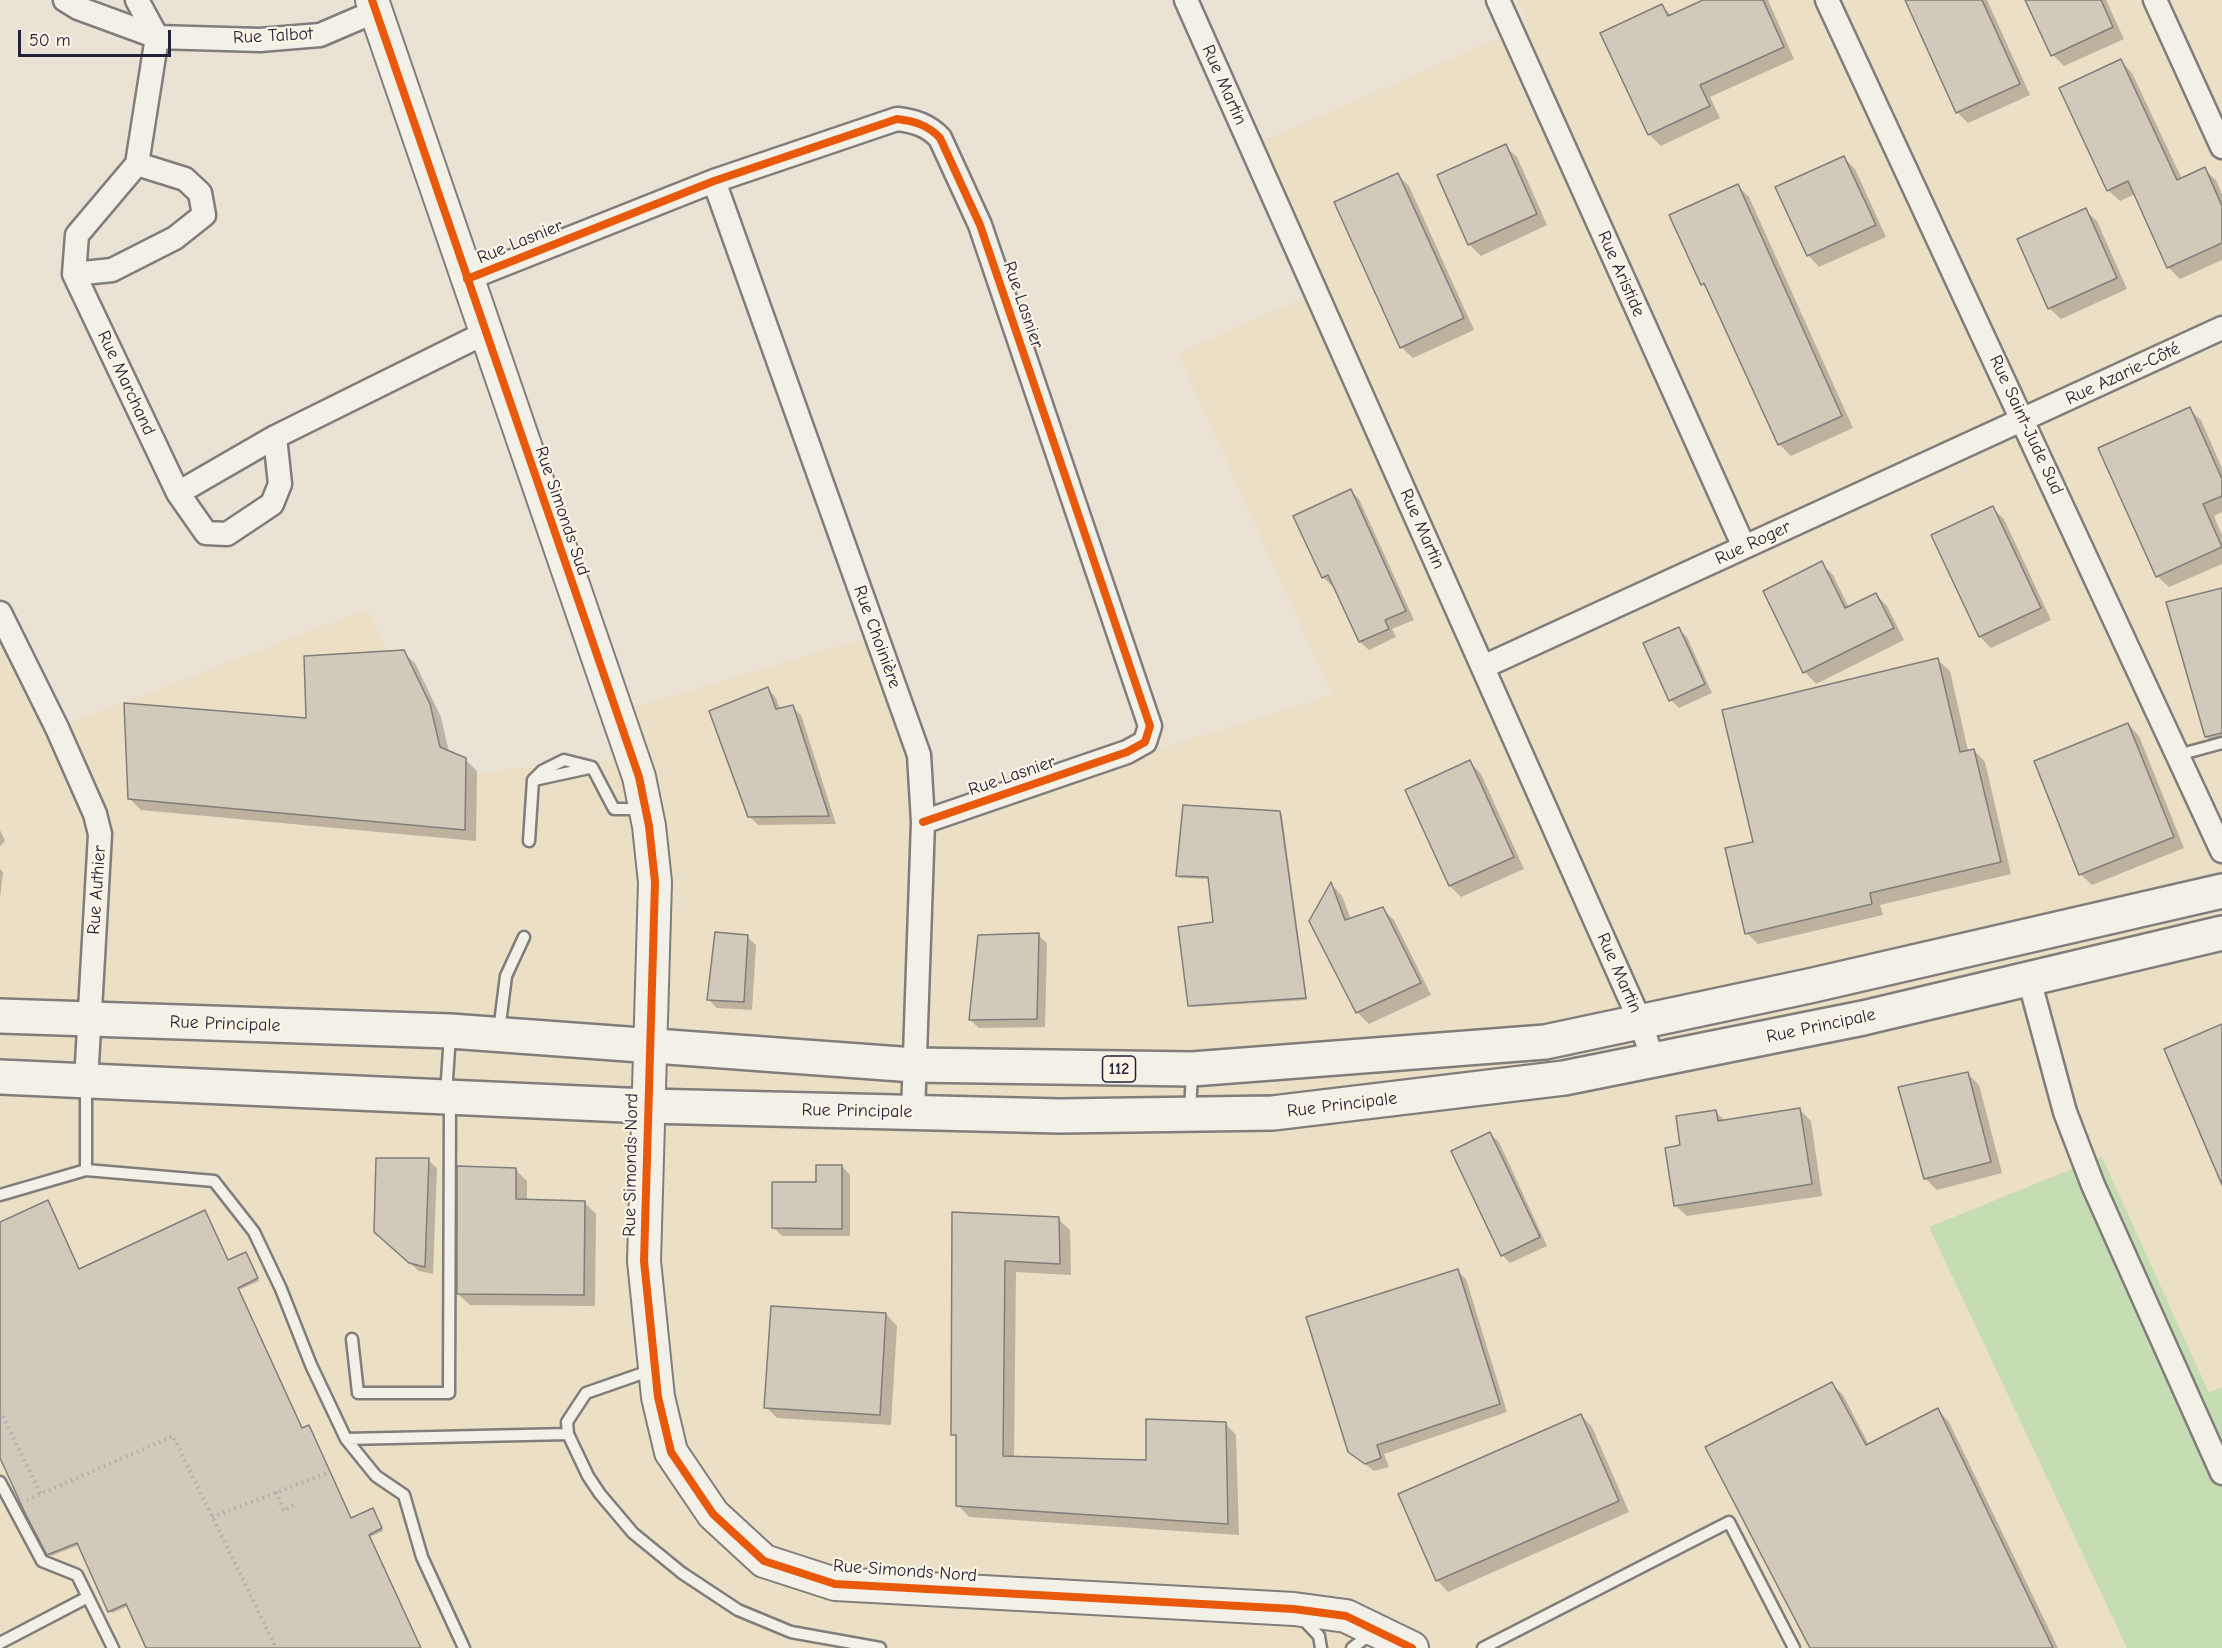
<!DOCTYPE html>
<html>
<head>
<meta charset="utf-8">
<style>
  body { margin:0 }
  #map { position:relative; width:2222px; height:1648px; overflow:hidden; background:#eae2d4; font-family:"Comic Neue",sans-serif }
  canvas { display:block }
  .scale { position:absolute; left:18px; top:30px; width:153px; height:27px; box-sizing:border-box; border:3px solid #22223b; border-top:0; padding-left:8px; font-size:18px; line-height:21px; white-space:nowrap; color:#22223b; -webkit-text-stroke:4px #fcf5e5; paint-order:stroke }
</style>
</head>
<body>
<div id="map">
<canvas width="2222" height="1648"></canvas>
<div class="scale">50 m</div>
</div>
<script>
const ctx = document.querySelector('canvas').getContext('2d');
ctx.lineJoin = 'round';
function fillPath(path, color) { ctx.fillStyle = color; ctx.fill(path, 'evenodd'); }
function trace(path, color, width, dash) { ctx.strokeStyle = color; ctx.lineWidth = width; ctx.lineCap = dash ? 'butt' : 'round'; ctx.setLineDash(dash || []); ctx.stroke(path); }
function write(font, color, halo, rows, align = 'center') {
  ctx.font = font + ' "Comic Neue",sans-serif'; ctx.lineWidth = 4.5; ctx.setLineDash([]); ctx.textBaseline = 'middle'; ctx.strokeStyle = halo; ctx.fillStyle = color; for (const [text, x, y, turn = 0] of rows) {
    ctx.save(); ctx.translate(x, y); ctx.rotate((+turn || 0) * Math.PI / 180); ctx.textAlign = isNaN(turn) ? turn : align; if (halo) ctx.strokeText(text, 0, 0); ctx.fillText(text, 0, 0); ctx.restore();
  }
}
fillPath(new Path2D(`
  M1517 0H2222V1648H0V613L57 728 367 609 448 775 623 758 615 713 876 635 919 755 924 822 1332 695 1178 353 1323 289 1261 142 1528 25Z`), '#ebdfc6');
fillPath(new Path2D(`
  M2102 1157 2209 1393 2222 1387V1648H2127L1929 1227Z`), '#c6dcb3');
fillPath(new Path2D(`
  M1707 0H1768L1794 59 1710 97 1720 118 1661 146 1649 134 1662 6 1672 16Z
  M1906 0H1987L2030 95 1968 123 1957 112Z
  M2027 0H2106L2124 39 2064 66 2053 55Z
  M2121 61 2132 73 2182 179 2204 169 2216 180 2222 194V260L2180 279 2168 267 2135 194 2120 201 2108 190Z
  M1505 146 1517 157 1547 225 1481 256 1469 244Z
  M1844 158 1855 169 1886 237 1819 267 1808 255Z
  M1398 175 1409 186 1474 330 1413 358 1401 347Z
  M1738 186 1749 197 1853 428 1791 456 1779 444 1710 292 1702 284Z
  M2085 210 2097 221 2127 289 2061 319 2049 308Z
  M2189 409 2201 420 2222 468V512L2214 516 2222 535V564L2169 587 2157 576Z
  M1351 491 1359 499 1414 620 1392 629 1396 637 1369 650 1360 642 1334 585 1332 586 1323 577Z
  M1992 508 2004 519 2051 620 1991 648 1980 637 1933 536Z
  M1821 563 1833 575 1849 608 1876 595 1887 606 1904 640 1816 684 1805 672Z
  M2222 589V747L2218 748 2206 737Z
  M1678 629 1687 637 1712 693 1679 708 1671 700Z
  M403 652 415 663 441 717 449 752 465 759 477 771 476 841 141 810 129 798 307 720Z
  M1938 660 1950 671 1968 751 1974 750 1985 762 2011 874 1880 905 1883 915 1758 944 1747 933 1754 843Z
  M768 689 776 698 780 710 792 707 801 715 836 824 758 825 750 817Z
  M2128 724 2139 736 2184 848 2092 885 2080 874Z
  M1470 762 1481 774 1524 869 1461 897 1450 886Z
  M1280 813 1282 815 1307 1000 1192 1007 1190 1005 1215 923 1210 879 1180 878 1178 876Z
  M0 830 5 841 0 846Z
  M0 869 3 872 0 898Z
  M1332 885 1342 896 1351 920 1383 909 1394 920 1431 995 1369 1024 1357 1012Z
  M1038 935 1047 943 1045 1027 979 1028 970 1020Z
  M747 937 756 945 752 1010 717 1008 708 999Z
  M1968 1074 1979 1085 2002 1173 1937 1190 1925 1178Z
  M1800 1110 1811 1121 1822 1196 1687 1216 1675 1205 1682 1146 1716 1112 1725 1121Z
  M1490 1134 1499 1142 1547 1246 1510 1263 1502 1255Z
  M428 1160 437 1168 433 1274 419 1271 384 1241Z
  M842 1166 850 1175V1236H782L773 1227 818 1184Z
  M515 1169 527 1181V1201L584 1202 596 1214 595 1306 470 1305 458 1294Z
  M50 1204 80 1270 205 1212 229 1262 246 1254 248 1256 259 1281 239 1290 303 1429H311L352 1519 375 1512 383 1531 370 1537 421 1648H148L128 1606 112 1613 110 1611 79 1545 51 1556 49 1554 0 1454V1224Z
  M954 1213 1058 1219 1070 1230 1071 1275 1016 1272 1014 1458 1148 1461 1225 1423 1236 1435 1239 1535 969 1517 958 1505 957 1438 953 1434Z
  M1457 1271 1466 1279 1507 1412 1384 1454 1389 1467 1374 1471 1349 1451Z
  M886 1314 897 1326 891 1425 777 1418 766 1407Z
  M1832 1384 1843 1395 1869 1445 1938 1410 1949 1422 2058 1648H1812Z
  M1581 1415 1592 1427 1629 1512 1448 1592 1437 1580Z`), '#0003');
const building = new Path2D(`
  M1703 0H1763L1784 47 1700 85 1710 106 1648 135 1600 33 1662 4 1668 16Z
  M1905 0H1982L2020 84 1956 113Z
  M2025 0H2101L2113 27 2051 56Z
  M2121 59 2177 180 2205 167 2222 206V243L2167 268 2128 181 2107 191 2059 88Z
  M1506 144 1537 214 1468 245 1437 175Z
  M1844 156 1876 225 1807 256 1775 187Z
  M1398 173 1464 318 1400 348 1334 202Z
  M1738 184 1842 416 1778 445 1704 283 1701 285 1669 215Z
  M2086 208 2117 278 2048 309 2017 239Z
  M2190 407 2222 479V496L2203 504 2222 547 2156 577 2098 448Z
  M1351 489 1406 611 1385 620 1389 629 1359 642 1328 575 1322 578 1293 516Z
  M1993 506 2041 608 1979 637 1931 535Z
  M1822 561 1845 608 1876 593 1894 628 1803 673 1763 591Z
  M2222 588V733L2205 737 2166 602Z
  M1679 627 1705 684 1669 701 1643 643Z
  M404 650 430 704 440 747 466 758 465 830 128 799 124 703 306 718 304 656Z
  M1938 658 1960 752 1974 749 2001 862 1870 893 1872 904 1745 934 1725 848 1753 842 1722 710Z
  M768 687 776 709 793 705 829 816 748 817 709 711Z
  M2128 723 2174 837 2079 875 2034 761Z
  M1470 760 1514 857 1449 886 1405 790Z
  M1183 805 1280 811 1306 998 1188 1006 1178 927 1213 922 1208 877 1176 876Z
  M1331 882 1345 920 1383 907 1421 983 1356 1013 1309 921Z
  M715 932 748 935 744 1002 707 1000Z
  M1039 933 1037 1019 969 1020 978 935Z
  M2222 1024V1185L2164 1049Z
  M1968 1072 1991 1162 1924 1179 1898 1087Z
  M1800 1108 1812 1184 1674 1206 1665 1148 1680 1145 1676 1116 1716 1110 1718 1121Z
  M1490 1132 1540 1237 1501 1256 1451 1151Z
  M376 1158H429L425 1267 409 1263 374 1232Z
  M816 1165H842V1229L772 1228V1182H816Z
  M457 1166 516 1168V1199L585 1201 584 1295 457 1294Z
  M48 1200 79 1269 205 1210 228 1260 246 1252 258 1278 238 1288 302 1428 309 1425 351 1518 373 1508 382 1528 369 1535 421 1648H146L126 1604 108 1612 77 1543 47 1555 26 1515 0 1458V1222Z
  M952 1212 1059 1217 1060 1264 1005 1261 1003 1456 1146 1460V1419L1226 1422 1228 1524 956 1506V1435H951Z
  M1458 1269 1500 1404 1377 1445 1381 1458 1365 1464 1348 1452 1306 1317Z
  M771 1306 886 1313 880 1415 764 1408Z
  M1832 1382 1866 1445 1938 1408 2053 1648H1810L1705 1447Z
  M1581 1414 1619 1501 1436 1581 1398 1494Z`);
fillPath(building, '#d1caba');
trace(building, '#807d7b', 1.5);
const lane = new Path2D(`
  M2178 755 2222 743
  M534 780 589 768
  M529 841 533 780 542 771 564 760 592 767 614 809H642
  M499 1031 506 976 524 937
  M86 1084V1170
  M446 1094 450 1035
  M1190 1111 1192 1073
  M0 1195 86 1170 214 1181 254 1232 281 1289 311 1365 346 1439 376 1476 404 1495 422 1557 464 1648
  M352 1339 358 1393H449L450 1101
  M652 1370 586 1393 567 1422 568 1434 588 1476 600 1494 633 1533 682 1573 738 1610 791 1632 880 1648
  M346 1439 568 1434
  M0 1482 42 1561 77 1575 113 1648
  M1302 1618 1319 1636 1321 1648
  M0 1643 88 1597
  M1352 1648 1371 1634
  M1483 1648 1729 1522 1794 1648`);
const street = new Path2D(`
  M65 0 78 8 157 37 260 40 320 35 376 11
  M137 0 157 37 137 164 77 235 74 274 178 493 275 437 485 333
  M1186 0 1640 1021 1653 1060
  M1498 0 1744 547
  M1827 0 2222 851
  M2155 0 2222 147
  M714 181 919 755 923 822 913 1113
  M74 274 112 270 175 238 204 215 200 193 185 179 137 164
  M467 279 714 181 897 119C914 121 928 125 940 138L980 225 1150 726 1145 742 1127 752 923 822
  M178 493 206 533 227 534 272 504 280 484 275 437
  M0 613 57 728 95 814 100 834 86 1081
  M1483 667 2222 328
  M2029 979 2065 1112 2093 1185 2222 1473`);
const secondary = new Path2D(`
  M372 0 639 777 649 826 655 882 644 1261 658 1397 671 1452 713 1514 764 1561 835 1584 1294 1609 1346 1616 1412 1648`);
const primary = new Path2D(`
  M0 1016 450 1031 914 1065 1192 1069 1545 1042 1809 986 2222 891
  M0 1077 647 1106 1060 1116 1273 1113 1564 1078 1863 1018 2222 933`);
trace(lane, '#807d7b', 15);
trace(street, '#807d7b', 27);
trace(secondary, '#807d7b', 36);
trace(primary, '#807d7b', 38);
trace(new Path2D(`
  M0 1411 41 1494
  M276 1492 284 1511 293 1505
  M27 1500 173 1436 276 1648
  M212 1517 330 1472`), '#aeacaa', 4, [1.5, 4.5]);
trace(lane, '#f3f0e8', 10);
trace(street, '#f3f0e8', 22);
trace(secondary, '#f3f0e8', 32);
trace(primary, '#f3f0e8', 33);
trace(new Path2D(`
  M372 0 639 777 649 826 655 882 644 1261 658 1397 671 1452 713 1514 764 1561 835 1584 1294 1609 1346 1616 1412 1648
  M467 279 714 181 897 119C914 121 928 125 940 138L980 225 1150 726 1145 742 1127 752 923 822`), '#e8590c', 8);
for (const [x, y, w] of [
  [1119,1069,33]
]) { const box = new Path2D(); box.roundRect(x - w / 2, y - 13, w, 26, 4.5); ctx.fillStyle = '#fcf5e5'; ctx.fill(box); trace(box, '#22223b', 1.5); }
write('bold 16px', '#22223b', null, [
  ["112",1119,1069]
]);
write('18px', '#22223b', '#fcf5e5', [
  ["Rue Talbot",273,36,-3],
  ["Rue Martin",1224,85,66],
  ["Rue Lasnier",520,242,-22],
  ["Rue Aristide",1621,274,66],
  ["Rue Lasnier",1023,305,71],
  ["Rue Azarie-Côté",2123,374,-25],
  ["Rue Marchand",126,383,65],
  ["Rue Saint-Jude Sud",2026,425,65],
  ["Rue Simonds Sud",562,511,71],
  ["Rue Martin",1422,529,66],
  ["Rue Roger",1753,543,-25],
  ["Rue Choinière",877,637,70],
  ["Rue Lasnier",1012,776,-19],
  ["Rue Authier",97,890,-86],
  ["Rue Martin",1619,973,66],
  ["Rue Principale",225,1024,2],
  ["Rue Principale",1821,1026,-12],
  ["Rue Principale",1342,1105,-7],
  ["Rue Principale",857,1111,1],
  ["Rue Simonds Nord",631,1165,-89],
  ["Rue Simonds Nord",905,1571,4]
]);
</script>
</body>
</html>
